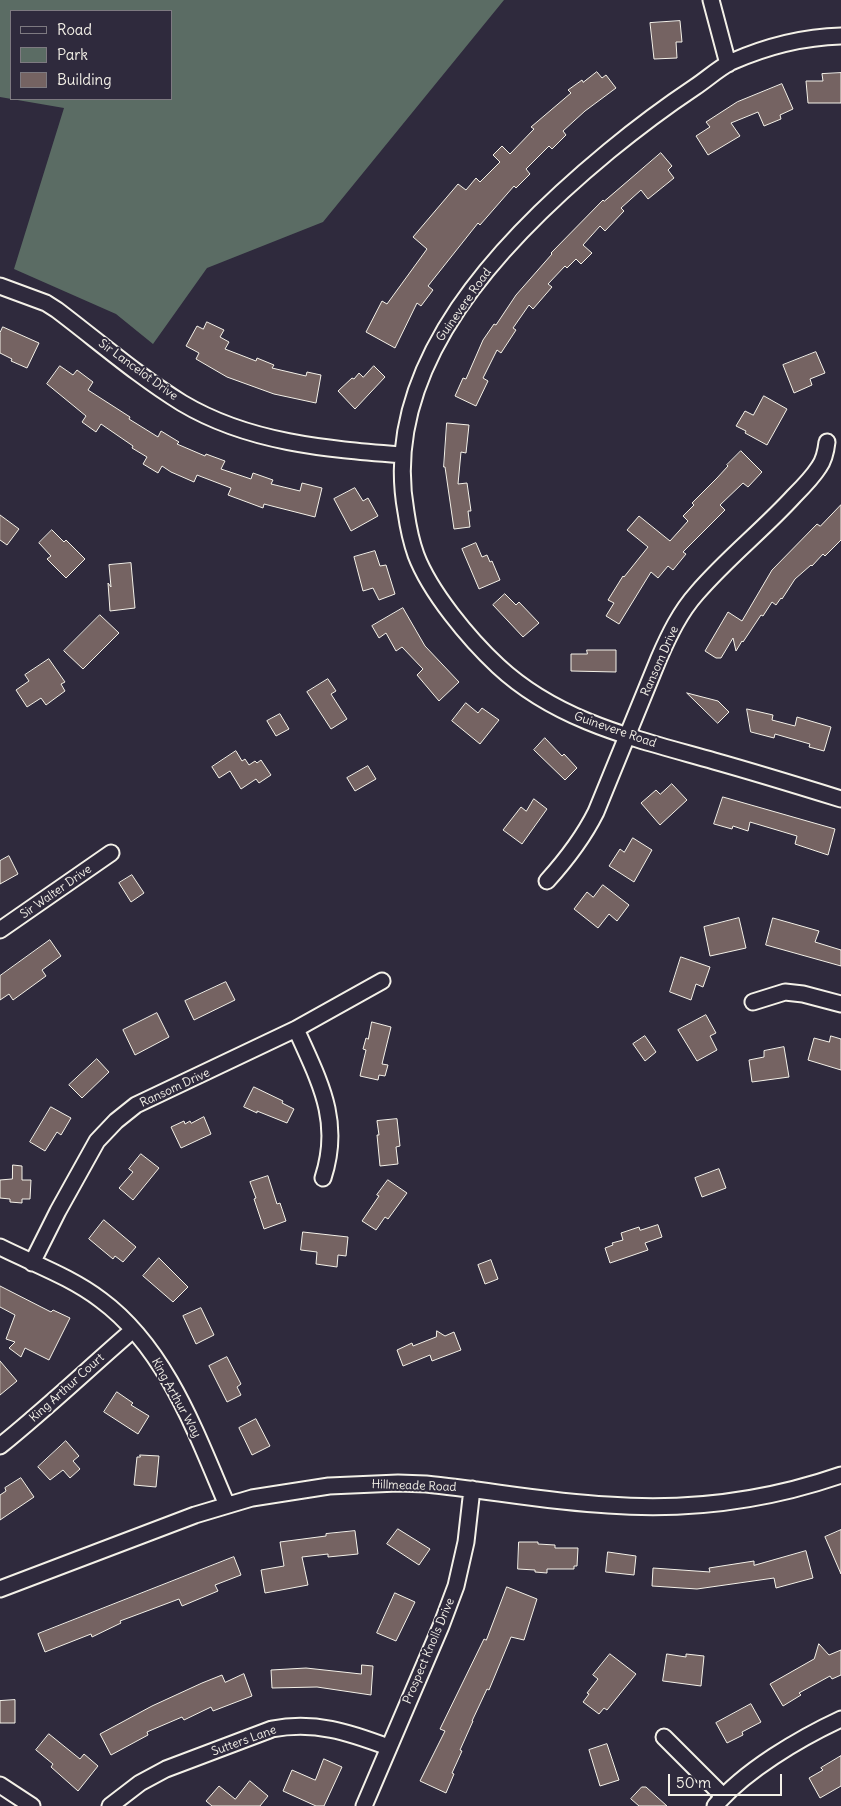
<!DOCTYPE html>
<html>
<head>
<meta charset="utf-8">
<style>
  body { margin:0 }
  #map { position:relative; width:841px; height:1806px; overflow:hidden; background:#2f2a3d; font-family:Delius,sans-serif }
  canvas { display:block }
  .legend { position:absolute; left:10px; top:10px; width:162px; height:90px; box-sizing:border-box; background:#2f2a3d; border:1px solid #7e7a81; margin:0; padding:6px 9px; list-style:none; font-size:15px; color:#f4f1e8 }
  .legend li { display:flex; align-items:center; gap:10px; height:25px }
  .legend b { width:25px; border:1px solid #7e7a81 }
  .scale { position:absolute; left:668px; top:1774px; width:114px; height:22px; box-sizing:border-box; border:2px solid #f4f1e8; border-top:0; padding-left:6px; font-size:15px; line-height:18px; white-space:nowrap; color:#f4f1e8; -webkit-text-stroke:4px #2f2a3d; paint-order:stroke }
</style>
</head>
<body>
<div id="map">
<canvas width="841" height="1806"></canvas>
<ul class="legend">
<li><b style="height:6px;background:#2f2a3d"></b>Road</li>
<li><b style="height:14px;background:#5b6c64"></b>Park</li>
<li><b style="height:14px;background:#756362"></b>Building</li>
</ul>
<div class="scale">50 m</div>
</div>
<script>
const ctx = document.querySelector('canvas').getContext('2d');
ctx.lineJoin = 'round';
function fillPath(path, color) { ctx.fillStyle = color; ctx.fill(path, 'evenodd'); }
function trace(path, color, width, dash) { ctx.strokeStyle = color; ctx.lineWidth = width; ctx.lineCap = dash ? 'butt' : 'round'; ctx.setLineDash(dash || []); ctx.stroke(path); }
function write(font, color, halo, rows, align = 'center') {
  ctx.font = font + ' Delius,sans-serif'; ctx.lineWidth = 4; ctx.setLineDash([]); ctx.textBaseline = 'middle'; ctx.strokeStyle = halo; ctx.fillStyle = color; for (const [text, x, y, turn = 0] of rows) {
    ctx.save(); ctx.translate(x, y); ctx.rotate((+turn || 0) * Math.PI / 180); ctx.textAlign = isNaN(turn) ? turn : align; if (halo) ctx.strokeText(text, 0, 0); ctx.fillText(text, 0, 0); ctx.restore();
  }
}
fillPath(new Path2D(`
  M0 0H504L323 222 207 268 153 344 116 314 14 269 64 108 0 97ZM11 11H171V99H11Z`), '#5b6c64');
const building = new Path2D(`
  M680 21 682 42H676L677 58 654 59 650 23Z
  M597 72 602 78 606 75 616 88 585 111 563 131 566 135 552 149 549 146 526 169 530 174 516 188 514 186 480 225 478 223 428 286 433 290 421 306 417 303 395 348 366 332 382 301 387 304 427 249 413 237 458 184 466 190 476 178 480 182 500 162 493 155 502 146 510 154 534 129 531 127 571 93 568 90 582 80 583 82Z
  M841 73V103H808L806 81H823L822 74Z
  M782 84 793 109 780 115 781 119 764 126 758 112 731 123 740 136 708 155 696 136 710 127 706 122 737 102Z
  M661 153 672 166 668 170 674 178 648 199 641 190 621 208 624 211 605 231 600 226 583 245 592 253 581 264 576 259 567 268 565 266 548 284 552 287 533 309 529 305 513 328 516 330 501 353 497 350 483 378 488 381 476 406 455 396 463 378 466 379 483 340 494 324 496 325 516 295 552 254 551 253 603 200 604 201Z
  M207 322 224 330 220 337 229 342 225 349 256 361 257 358 274 365 272 368 306 376 307 372 321 375 316 403 274 394 227 377 196 359 199 353 186 346 197 326 203 329Z
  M3 327 39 343 27 368 11 361 12 359 0 353V333Z
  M816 352 825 373 810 379 812 385 794 393 783 365Z
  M60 366 73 375 77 370 93 382 88 390 130 417 129 419 158 437 161 431 179 442 177 444 205 456 206 454 225 461 221 469 251 479 253 473 273 480 271 484 300 491 302 483 322 488 315 517 264 504 263 508 228 495 231 488 197 475 194 482 171 472 162 466 158 473 143 464 147 457 132 448 133 446 101 424 96 432 82 422 86 416 47 384Z
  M374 366 385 377 355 409 338 391 352 378 354 379 359 373 363 377Z
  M764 396 787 409 767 445 745 433 746 431 736 426 745 411 753 415Z
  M447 423 469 425 466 453 461 452 458 484 467 483 471 511H468L470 527 454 529 445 467H444Z
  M741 451 762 472 748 487 743 483 720 505 725 510 683 552 686 554 673 570 668 566 658 578 651 572 619 624 606 616 614 603 608 600 623 576 624 577 648 547 627 530 639 516 670 541 688 521 683 516 694 505 692 503 717 478 728 466 727 465Z
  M355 488 363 501 368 498 378 516 351 531 334 499Z
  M841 505V540L825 556 823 554 812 566 811 565 795 579 782 599 781 598 776 605 772 602 763 616 761 615 743 642 742 641 736 651 733 638 721 658H716L705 651 728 612 742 621 772 570 817 524 820 526Z
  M0 515 19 529 7 545 0 540Z
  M52 530 64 542 66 540 85 559 66 578 47 559 51 556 39 543Z
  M476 543 482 557 487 555 490 562 492 561 500 580 479 589 462 549Z
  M375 551 380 566 386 565 395 594 379 600 373 588 363 591 354 557Z
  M131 563 135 608 110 611 108 583 111 587 109 565Z
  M505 594 516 605 519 602 539 623 523 637 493 605Z
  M403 608 425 646 459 682 439 701 417 675 423 669 402 647 396 651 386 633 379 638 372 626Z
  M100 615 119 633 83 669 64 651Z
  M587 650H616V672L571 671V654H587Z
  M49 659 65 682 61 684 65 691 46 705 41 698 27 707 16 690 29 681 25 675Z
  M328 679 336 691 331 694 347 719 331 729 307 692Z
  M687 693 718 701 729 712 718 723Z
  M466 703 478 713 482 708 499 720 480 744 452 721Z
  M747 709 773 715 772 720 795 726 797 717 831 727 824 751 809 747 810 744 775 734 774 738 751 732Z
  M280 714 289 729 276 736 267 721Z
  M545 738 562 756 564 754 577 768 565 780 534 750Z
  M236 751 242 761 245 759 249 765 255 761 257 763 261 760 271 775 259 783 256 779 241 789 230 771 219 778 212 767Z
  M368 766 376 779 355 791 347 778Z
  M672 784 687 800 660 825 641 803 656 790 660 794Z
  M723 797 835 829 828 855 795 844 797 836 750 822 748 831 733 826 732 829 714 824Z
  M534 799 547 809 522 844 503 830 521 807 526 811Z
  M633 838 652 850 634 882 609 866 620 849 624 852Z
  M9 856 18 874 0 884V861Z
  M132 875 144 893 131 902 119 883Z
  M603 885 629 905 617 921 609 914 598 928 574 909 587 892 593 897Z
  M739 918 746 948 710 956 704 927Z
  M773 918 819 931 815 942 841 950V966L766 945Z
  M50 940 61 956 42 970 46 976 13 1000 9 994 0 1000V976Z
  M681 957 710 967 703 987 696 984 691 1000 670 992Z
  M226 982 235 1000 194 1020 185 1001Z
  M157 1013 169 1037 135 1055 123 1030Z
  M706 1015 716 1033 710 1036 717 1050 697 1061 678 1030Z
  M372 1022 391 1027 382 1064 388 1065 385 1076 379 1075 378 1080 360 1076 366 1050 363 1049 366 1038 368 1039Z
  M645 1036 656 1052 645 1061 633 1044Z
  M831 1036 841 1039V1070L808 1060 814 1038 829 1042Z
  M784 1047 789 1077 752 1082 749 1060 764 1057V1051Z
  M97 1059 109 1072 82 1098 69 1085Z
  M254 1087 283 1101 282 1103 294 1109 287 1123 257 1111V1113L244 1107Z
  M51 1107 71 1118 61 1135 57 1132 45 1151 30 1142Z
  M204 1117 211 1134 181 1148 171 1127 184 1121 185 1124 190 1121 191 1123Z
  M397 1119 400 1146 396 1147 398 1164 380 1166 377 1135H379L377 1121Z
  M141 1154 159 1168 133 1200 119 1188 133 1172 129 1169Z
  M13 1165 22 1166V1180H31L30 1199H22V1203L10 1202V1199L0 1198V1180L12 1179Z
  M719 1169 726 1188 702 1197 695 1178Z
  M268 1176 277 1204 280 1203 286 1221 264 1229 254 1199 256 1198 250 1182Z
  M388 1180 407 1193 388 1219 385 1217 376 1230 362 1221 379 1196 377 1195Z
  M104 1220 136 1247 123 1262 115 1256 113 1259 89 1239Z
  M658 1225 662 1237 645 1243 648 1250 610 1263 605 1248 613 1245 612 1243 623 1240 621 1233 639 1227 640 1230Z
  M303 1232 348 1237 346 1256 338 1255 337 1267 316 1264 317 1252 301 1250Z
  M159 1258 188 1287 173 1302 143 1276Z
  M491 1260 498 1279 485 1284 478 1265Z
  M0 1286 51 1312 53 1310 70 1318 49 1360 25 1348 21 1357 9 1348 15 1342 6 1339 15 1315 0 1307Z
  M201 1308 214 1335 196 1344 183 1316Z
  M437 1331 445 1336 454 1332 461 1350 432 1361 430 1355 403 1366 397 1350 412 1343 413 1346 436 1337Z
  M227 1357 241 1384 237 1387 241 1395 227 1402 209 1366Z
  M0 1361 17 1381 0 1395Z
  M117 1392 133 1403 131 1405 149 1416 138 1434 104 1412Z
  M256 1419 270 1446 252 1455 239 1428Z
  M66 1441 79 1456 73 1461 80 1469 70 1478 63 1470 50 1480 38 1467Z
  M140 1455 159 1456 156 1487 134 1485 137 1457H140Z
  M21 1478 34 1497 0 1520V1495L6 1491 5 1488Z
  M398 1529 430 1549 419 1565 387 1544Z
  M841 1530V1574L825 1537Z
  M355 1531 358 1554 328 1557V1554L302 1557 308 1585 265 1593 261 1570 284 1566 280 1542 326 1536V1534Z
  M519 1542H538V1544L555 1545V1548H578L577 1566H574V1569H547V1573L535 1572V1570L518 1569Z
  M806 1551 813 1578 776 1588 774 1578 697 1589 652 1586 653 1568 710 1572 709 1568 754 1561V1565Z
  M608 1552 636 1556 634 1575 606 1572Z
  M234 1557 241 1575 215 1585 218 1591 182 1606 179 1599 120 1621 121 1623 92 1637 91 1634 45 1652 38 1634Z
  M507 1587 537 1599 524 1640 511 1637 489 1690 487 1689 472 1721H473L460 1750 462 1751 452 1773 454 1774 446 1793 420 1781 445 1731 440 1729 484 1639 486 1640Z
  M395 1593 415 1602 396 1641 377 1633Z
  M819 1644 829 1655 841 1650V1675L832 1679 830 1676 799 1693 801 1695 783 1706 770 1684 814 1659Z
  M610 1654 636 1674 607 1710 604 1708 599 1714 583 1702 589 1694 587 1693 598 1679 593 1675Z
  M667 1654 686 1657V1654L704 1656 701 1686 663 1681Z
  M362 1665 373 1666 371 1695 317 1687 272 1688 271 1670 306 1668 361 1674Z
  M244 1674 252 1696 213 1711 211 1707 184 1720 182 1717 147 1732 148 1735 111 1755 100 1734 152 1706 202 1683 222 1675 225 1682Z
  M15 1700V1723H0V1701Z
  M751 1704 761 1722 742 1732 743 1735 727 1743 716 1723Z
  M49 1734 80 1759 84 1754 98 1766 78 1791 51 1767 53 1764 36 1750Z
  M607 1744 619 1780 600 1786 589 1750Z
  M841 1756V1786L820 1798 809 1778 823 1770 821 1768Z
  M324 1759 342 1767 324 1806H316L283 1791 292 1770 315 1780Z
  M250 1781 268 1796 260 1806H212L206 1801 219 1786 235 1799Z
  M642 1787H646L667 1806H639L631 1799Z`);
fillPath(building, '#756362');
trace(building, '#f4f1e8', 1);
const minor = new Path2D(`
  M711 0 728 64
  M841 36C804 37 765 47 731 62 719 68 707 79 695 87 665 107 637 128 609 151 505 237 379 364 406 512 408 526 411 541 416 555 430 592 469 639 498 666 558 722 637 739 714 761 757 773 799 786 841 799
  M0 286 46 303 57 310C98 341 138 376 182 403 249 443 327 449 402 455
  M547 881C566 860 583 838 596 812L659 658C669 635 680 612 697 593 727 558 763 530 794 496 803 487 812 478 819 467 824 460 826 451 827 442
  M0 930 111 853
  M753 1002 785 992 803 994 841 1004
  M296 1029C319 1081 342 1120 323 1178
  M0 1247C34 1264 71 1277 101 1300 166 1348 196 1433 227 1505
  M32 1263 58 1211 97 1141 116 1121 136 1105 296 1029 382 981
  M0 1446C46 1409 89 1368 133 1330
  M0 1589 195 1515 252 1498 329 1486 398 1483 426 1484C487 1490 547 1502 608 1505 688 1511 766 1501 841 1475
  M664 1737 723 1796
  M0 1785 32 1806
  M110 1806 140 1783 166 1769 272 1729C315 1721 348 1732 388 1747
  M364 1806 441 1626 456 1586 466 1542 472 1489
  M715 1806C744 1771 800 1738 841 1719`);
trace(minor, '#f4f1e8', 19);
trace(minor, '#2f2a3d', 15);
write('12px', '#f4f1e8', '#2f2a3d', [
  ["Guinevere Road",464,305,-55],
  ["Sir Lancelot Drive",138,370,36],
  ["Ransom Drive",660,661,-66],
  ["Guinevere Road",615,730,19],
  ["Sir Walter Drive",56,892,-35],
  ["Ransom Drive",175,1088,-25],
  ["King Arthur Court",67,1388,-42],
  ["King Arthur Way",176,1398,61],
  ["Hillmeade Road",414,1486,2],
  ["Prospect Knolls Drive",429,1651,-67],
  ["Sutters Lane",244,1741,-20]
]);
</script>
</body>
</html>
